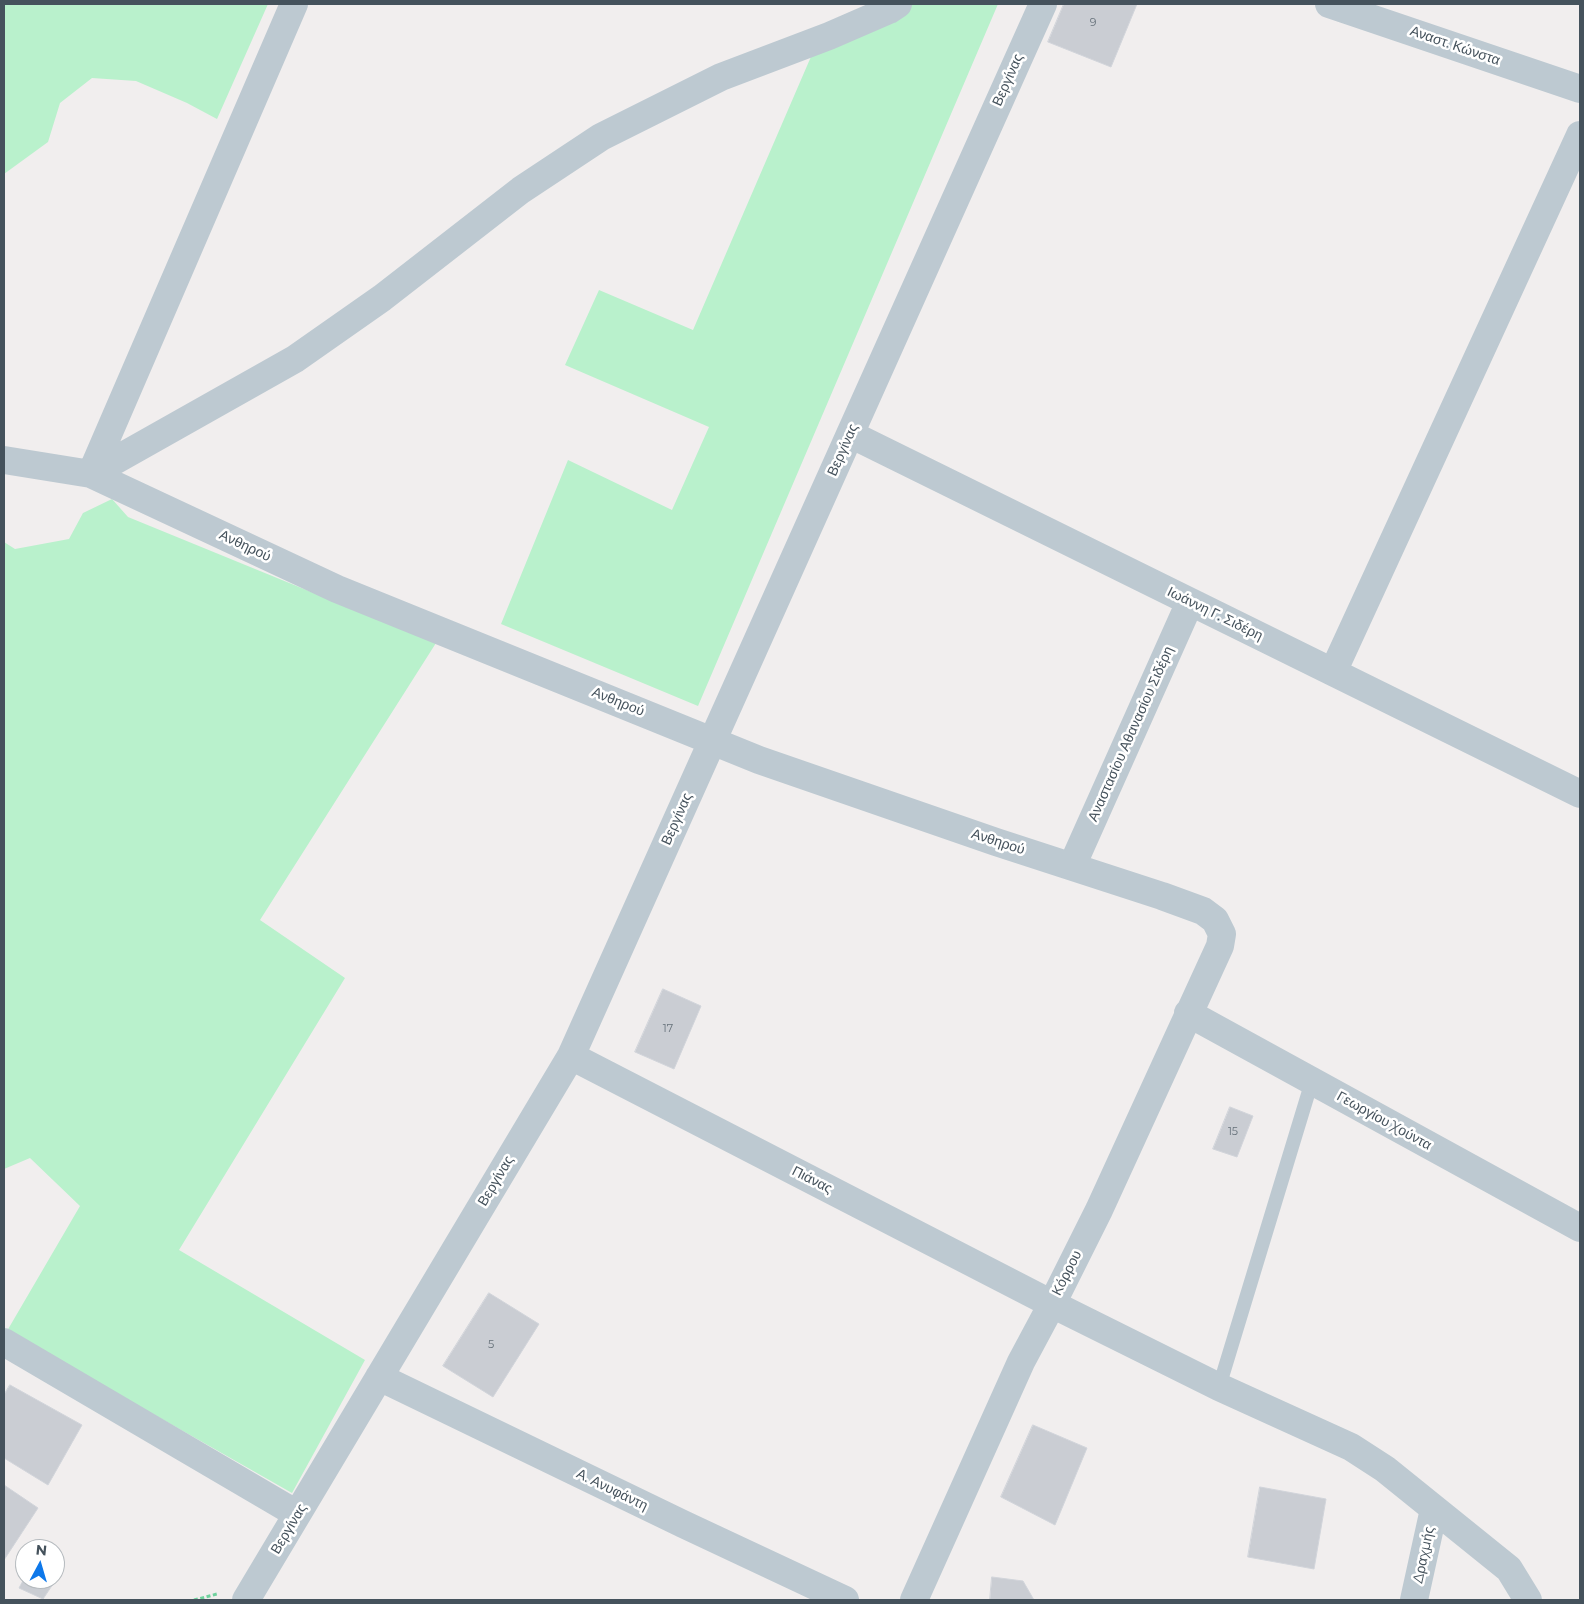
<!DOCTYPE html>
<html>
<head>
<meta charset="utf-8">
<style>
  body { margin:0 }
  #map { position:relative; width:1584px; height:1604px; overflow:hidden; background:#f1eeee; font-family:Montserrat,sans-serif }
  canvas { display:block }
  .frame { position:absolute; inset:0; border:5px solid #45525c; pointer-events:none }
  .north { position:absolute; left:15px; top:1539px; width:50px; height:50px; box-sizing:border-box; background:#fff; border:1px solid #b5babe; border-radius:50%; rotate:6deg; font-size:14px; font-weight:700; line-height:20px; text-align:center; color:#45525c }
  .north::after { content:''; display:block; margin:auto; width:18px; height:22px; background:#0e78ea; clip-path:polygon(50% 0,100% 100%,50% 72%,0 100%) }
</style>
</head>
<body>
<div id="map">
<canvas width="1584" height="1604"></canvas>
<div class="frame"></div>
<div class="north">N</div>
</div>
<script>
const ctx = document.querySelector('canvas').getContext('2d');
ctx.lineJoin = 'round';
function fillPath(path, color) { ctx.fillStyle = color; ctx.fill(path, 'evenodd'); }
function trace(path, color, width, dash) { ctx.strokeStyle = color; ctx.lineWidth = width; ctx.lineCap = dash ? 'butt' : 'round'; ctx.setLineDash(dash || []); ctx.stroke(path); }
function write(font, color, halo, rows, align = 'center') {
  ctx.font = font + ' Montserrat,sans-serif'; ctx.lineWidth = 5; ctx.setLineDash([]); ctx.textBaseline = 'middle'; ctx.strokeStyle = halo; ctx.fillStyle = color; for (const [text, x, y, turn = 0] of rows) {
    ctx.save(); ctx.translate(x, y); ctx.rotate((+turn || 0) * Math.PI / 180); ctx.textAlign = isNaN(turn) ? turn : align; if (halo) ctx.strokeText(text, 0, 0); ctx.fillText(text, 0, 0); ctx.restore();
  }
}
fillPath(new Path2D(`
  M4 4H268L217 119 187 103 136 81 92 78 60 103 48 142 4 174Z
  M909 4H998L698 706 501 624 568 460 672 510 709 427 565 365 599 290 693 330 813 52Z
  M112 499 128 517 436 643 260 920 345 978 179 1250 365 1360 292 1493 7 1331 80 1206 30 1158 4 1169V542L15 549 69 539 83 513Z`), '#b9f1cc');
const building = new Path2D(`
  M1064 4H1137L1111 67 1048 42Z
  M663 989 701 1006 674 1069 635 1052Z
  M1230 1107 1253 1116 1237 1157 1213 1149Z
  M489 1293 539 1324 493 1397 443 1366Z
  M10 1385 82 1425 48 1485 4 1458V1395Z
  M1033 1425 1087 1448 1055 1525 1001 1497Z
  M4 1485 38 1508 4 1560Z
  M1260 1487 1326 1499 1314 1569 1248 1557Z
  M55 1566 63 1569 43 1599 19 1588 25 1577V1579H55Z
  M992 1577 1023 1581 1034 1600H990Z`);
fillPath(building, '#cacdd3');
trace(building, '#d1d4da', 1);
trace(new Path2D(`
  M194 1600 217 1594`), '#6fd19d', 3, [4, 2.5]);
trace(new Path2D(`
  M1219 1387 1312 1081`), '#bdc9d1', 14);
trace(new Path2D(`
  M1329 4 1580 89
  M850 434 1580 794
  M4 460 91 474 337 589 759 760 996 842 1162 896 1203 911 1215 920 1222 934 1220 946 1099 1210 1052 1304 1021 1362 914 1600
  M91 474 295 359 382 298 521 190 601 137 721 77 829 36 889 10 898 4
  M91 474 294 4
  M1333 672 1580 135
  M1072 866 1190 602
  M1188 1013 1580 1228
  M571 1056 1052 1304 1219 1387 1351 1447 1385 1469 1509 1569 1528 1600
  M4 1342 297 1514
  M379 1377 683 1524 845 1600
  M246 1600 571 1056 1043 4
  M1414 1600 1434 1509`), '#bdc9d1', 28);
write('11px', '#66717a', null, [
  ["9",1093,23],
  ["17",668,1029],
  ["15",1233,1132],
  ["5",491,1345]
]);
write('14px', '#45525c', '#fff', [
  ["Αναστ. Κώνστα",1455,46,19],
  ["Βεργίνας",1008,80,-66],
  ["Βεργίνας",843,450,-66],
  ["Ανθηρού",245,546,25],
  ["Ιωάννη Γ. Σιδέρη",1215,614,26],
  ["Ανθηρού",618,702,22],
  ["Αναστασίου Αθανασίου Σιδέρη",1131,734,-66],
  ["Βεργίνας",677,819,-66],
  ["Ανθηρού",998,842,18],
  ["Γεωργίου Χούντα",1384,1121,29],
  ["Πιάνας",812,1180,27],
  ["Βεργίνας",496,1181,-59],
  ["Κόρρου",1067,1273,-63],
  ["Α. Ανυφάντη",612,1490,26],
  ["Βεργίνας",289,1529,-59],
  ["Δραχμής",1424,1555,-78]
]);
</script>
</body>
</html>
